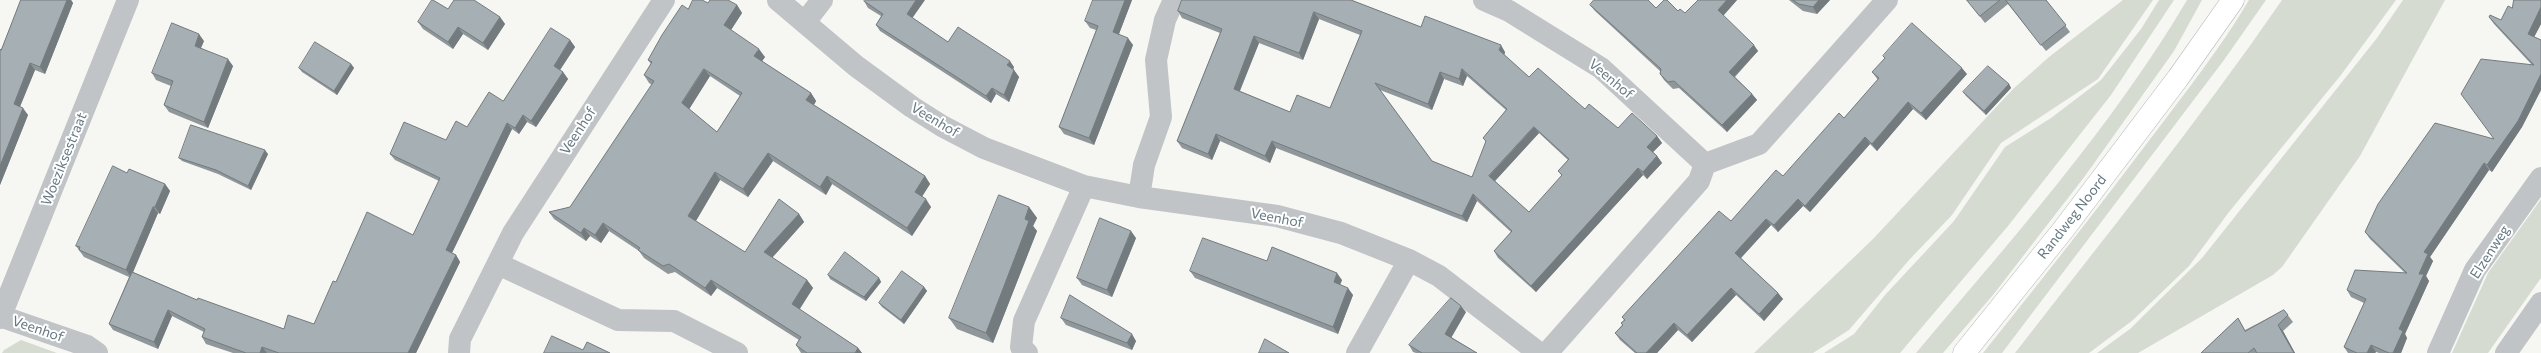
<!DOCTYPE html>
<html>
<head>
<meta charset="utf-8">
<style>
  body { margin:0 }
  canvas { display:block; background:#f6f6f3 }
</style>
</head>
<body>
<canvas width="2541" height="353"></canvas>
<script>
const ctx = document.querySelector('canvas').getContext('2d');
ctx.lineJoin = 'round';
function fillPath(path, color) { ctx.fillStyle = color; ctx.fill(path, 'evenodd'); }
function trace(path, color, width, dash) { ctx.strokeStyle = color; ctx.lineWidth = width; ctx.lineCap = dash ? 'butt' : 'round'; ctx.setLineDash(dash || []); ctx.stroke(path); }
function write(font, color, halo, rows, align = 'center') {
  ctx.font = font + ' Commissioner,sans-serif'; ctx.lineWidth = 4; ctx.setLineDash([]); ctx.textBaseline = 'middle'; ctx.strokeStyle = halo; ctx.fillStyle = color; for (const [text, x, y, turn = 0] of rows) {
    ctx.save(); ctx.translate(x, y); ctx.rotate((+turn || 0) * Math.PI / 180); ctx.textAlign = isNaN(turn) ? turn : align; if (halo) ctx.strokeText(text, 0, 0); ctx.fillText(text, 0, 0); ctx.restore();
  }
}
fillPath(new Path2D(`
  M2123 0H2153L2098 79 2001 143 1952 215 1909 260 1849 330 1813 353H1754L1873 239 2013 89 2049 57Z
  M2159 0H2174L2111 95 2008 226 1900 353H1824L1854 334 1885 295 1954 221 2005 147 2051 118 2101 80 2141 29Z
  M2187 0H2202L2174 51 2085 176 1993 295 1943 353H1916C2011 240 2112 127 2187 0Z
  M2249 0H2266L2224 60 2002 353H1983C2040 282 2096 211 2151 138 2185 93 2220 49 2249 0Z
  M2282 0H2396L2341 75 2229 212 2189 266 2133 320 2089 353H2015C2105 237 2198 122 2282 0Z
  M2403 0H2445L2360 156 2282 267 2273 275 2138 353H2097L2130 329 2202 258 2377 38Z
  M2541 199V278L2488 353H2452L2488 273Z
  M21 340 57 353H2L4 350Z`), '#d6dbd2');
const secondary = new Path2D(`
  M1964 353 2063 230 2178 78 2233 0`);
trace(secondary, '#b2b8bc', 23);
trace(new Path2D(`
  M778 0 856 66 912 107 942 126 984 148 1084 186 1139 197 1277 216 1341 233 1409 260 1439 276 1539 353
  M1484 0 1509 11 1601 68 1705 164
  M805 22 822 0
  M1139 197 1144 165 1161 117 1156 60 1165 20 1174 0
  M498 264 618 320 674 321 737 353
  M0 316 87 346 97 353
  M0 318 128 0
  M459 353 460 339 513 233 664 0
  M1027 353 1021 347 1024 321 1084 186
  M1357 353 1409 260
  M1547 353 1699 181 1705 164 1759 144 1887 0
  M2438 353 2475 270 2541 178
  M2506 353 2541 303`), '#c0c4c7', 22);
trace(secondary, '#fff', 22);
fillPath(new Path2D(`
  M21 0H71L73 3 45 74 35 70 20 107 28 115 0 185 1 50Z
  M1132 0 1119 34 1133 45 1094 145 1064 134 1059 127 1096 30 1090 28 1085 21Z
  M1351 0 1421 27 1505 52 1504 55 1529 77 1618 128 1657 136 1662 143 1653 152 1657 156 1662 163 1647 179 1643 175 1536 292 1498 258 1494 251 1511 232 1477 201 1467 222 1276 148 1270 163 1220 141 1212 160 1182 148 1177 141 1220 33 1182 18 1178 11ZM1319 19 1360 35 1330 108 1290 112 1240 91 1259 43 1303 60ZM1467 76 1506 110 1483 138 1486 142 1472 177 1432 161 1380 90 1432 110 1444 79 1463 86ZM1539 133 1568 160 1558 171 1562 176 1529 212 1495 181Z
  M1698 0H1737L1723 16 1758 51 1735 77 1752 94 1757 100 1727 132 1679 88 1673 89 1664 80 1660 74V71L1595 11 1590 5 1656 8 1678 11 1685 13Z
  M1789 0H1830L1817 14 1803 11Z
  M1967 0H2046L2070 32 2046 51 2008 4 1985 23Z
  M2541 0V24L2534 37 2541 40V90L2522 127 2492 172 2489 170 2430 257 2433 261 2426 276 2429 281 2405 334 2407 338 2401 353H2379L2376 352 2375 353H2348L2344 347 2364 303 2351 297 2347 290 2405 273 2370 239 2365 232 2494 139 2532 65 2494 24 2489 17 2501 20 2512 8Z
  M864 1 913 18 948 42 1014 67 1013 69 1019 77 1009 102 996 94 991 103 880 31 876 25 881 16 868 8Z
  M708 3 737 5 742 13 731 30 765 57 762 61 811 93 816 101 814 105 925 176 930 184 922 196 931 207 912 236 832 184 826 195 773 161 748 197 720 180 696 221 745 252 799 214 804 222 772 258 807 280 813 288 799 309 858 348 862 353H801L796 345 799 340 717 288 711 296 675 272 668 274 644 258 639 251 609 231 601 243 590 236 586 241 554 219 549 212 570 207 652 85 649 83 644 75 651 64 648 60 688 9ZM710 76 740 96 717 132 689 109Z
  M448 9 500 17 505 24 488 50 463 34 453 49 423 29 418 22Z
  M570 40 575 47 560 70 563 72 568 79 536 127 527 122 519 134 512 129 452 253 456 255 460 262 416 353H233L206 344 202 337 204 332 172 316 158 349 113 330 109 324 129 277 84 257 76 246 127 173 165 184 170 191 160 214 158 213 133 272 197 300 284 329 314 324 336 282 413 235 439 181 395 160 390 154 446 140 467 127 503 101Z
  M204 41 201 48 233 66 208 128 169 112 164 105 171 86 156 80 152 73Z
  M1883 56 1967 74 1926 120 1913 109 1877 151 1870 144 1810 212 1803 206 1778 232 1771 225 1741 258 1778 293 1783 299 1764 321 1736 295 1692 342 1678 330 1657 353H1635L1620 340 1615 333 1622 325 1621 323 1624 320 1622 317 1783 176 1844 118 1878 80 1872 72 1885 59Z
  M351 64 354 68 337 95 302 72 299 68Z
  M2009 84 2011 88 1986 115 1966 96 1963 92Z
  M268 154 251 190 218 174 182 161 179 158Z
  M1029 207 1037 218 1033 226 1037 231 993 343 957 329 949 318Z
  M1136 238 1112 297 1082 285 1077 278Z
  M1267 261 1342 280 1340 285 1353 295 1338 334 1195 278 1190 271Z
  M828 275 879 278 881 282 866 301 830 279Z
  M924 287 927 291 904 324 882 307 879 303Z
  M2284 310 2293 322 2283 331 2295 353H2201L2238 318 2245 330Z
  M1466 312 1451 337 1477 353H1416L1413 352 1409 345Z
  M1061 318 1136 341 1132 350 1066 325Z`), '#8f979b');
fillPath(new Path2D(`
  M67 0H71L73 3 45 74 40 67Z
  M916 0H925L911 20 907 14Z
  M1125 0H1132L1117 39 1113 32Z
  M1727 0H1737L1722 17 1718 10Z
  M1819 0H1830L1817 14 1813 7Z
  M737 5 742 13 729 33 724 25Z
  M2541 7V24L2532 41 2528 34Z
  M1314 12 1319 19 1303 60 1299 53Z
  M500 17 505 24 488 50 483 43Z
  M458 27 463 34 453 49 448 42Z
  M199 34 204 41 199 52 195 46Z
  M1254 36 1259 43 1238 95 1234 89Z
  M1128 38 1133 45 1094 145 1089 138Z
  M570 40 575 47 558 73 554 66Z
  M1501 45 1505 52 1504 56 1499 50Z
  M1754 45 1758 51 1733 78 1729 72Z
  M759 49 765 57 760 64 754 56Z
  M228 59 233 66 208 128 204 122Z
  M1010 61 1014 67 1012 72 1007 65Z
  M30 63 35 70 18 111 14 104Z
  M351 64 354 68 337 95 334 91Z
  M1962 68 1967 74 1926 120 1921 113Z
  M704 69 710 76 688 111 682 103Z
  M1462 69 1467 76 1463 86 1459 79Z
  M1014 70 1019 77 1009 102 1004 95Z
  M563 72 568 79 536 127 531 121Z
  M1440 72 1444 79 1432 110 1428 104Z
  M2541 74V90L2522 127 2492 172 2487 165Z
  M2009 84 2011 88 1986 115 1984 111Z
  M992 88 996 94 991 103 986 96Z
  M811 93 816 101 812 108 806 100Z
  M1752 94 1757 100 1727 132 1722 125Z
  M1908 102 1913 109 1877 151 1872 144Z
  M23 108 28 115 0 185V166Z
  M523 115 527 122 519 134 515 128Z
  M507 123 512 129 450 257 446 250Z
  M1534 127 1539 133 1494 182 1489 176Z
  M1216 134 1220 141 1212 160 1208 154Z
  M1657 136 1662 143 1652 153 1647 147Z
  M1865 137 1870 144 1810 212 1805 206Z
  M1272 141 1276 148 1270 163 1265 156Z
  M265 150 268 154 251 190 248 186Z
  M768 153 773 161 748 197 743 189Z
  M1657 156 1662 163 1647 179 1643 172Z
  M2484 163 2489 170 2430 257 2433 261 2426 276 2429 281 2405 334 2407 338 2401 353H2393L2399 329 2424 252Z
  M1638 168 1643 175 1536 292 1531 286Z
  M715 172 720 180 694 224 688 216Z
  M827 176 832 184 826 195 820 187Z
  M925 176 930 184 920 200 915 192Z
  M165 184 170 191 160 214 155 207Z
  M1473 194 1477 201 1467 222 1462 216Z
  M926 199 931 207 912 236 907 228Z
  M1798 199 1803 206 1778 232 1774 225Z
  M153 207 158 213 131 277 126 270Z
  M1029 207 1037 218 1033 226 1037 231 993 343 986 333Z
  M799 214 804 222 770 260 764 252Z
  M1766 219 1771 225 1739 260 1735 253Z
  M603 223 609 231 601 243 595 235Z
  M584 228 590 236 586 241 581 233Z
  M1131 231 1136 238 1112 297 1107 290Z
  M456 255 460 262 416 353H408Z
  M1337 273 1342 280 1338 289 1334 282Z
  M879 278 881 282 866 301 864 297Z
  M711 280 717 288 711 296 705 288Z
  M807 280 813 288 798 312 792 304Z
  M924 287 927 291 904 324 901 320Z
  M1348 288 1353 295 1338 334 1333 327Z
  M1731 288 1736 295 1692 342 1687 335Z
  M1778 293 1783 299 1764 321 1759 314Z
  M1461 306 1466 312 1450 340 1445 334Z
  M168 310 172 316 158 349 154 342Z
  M1674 323 1678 330 1657 353H1646Z
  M2278 325 2283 331 2295 353H2294Z
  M1132 334 1136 341 1132 350 1127 343Z
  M2371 345 2376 352 2375 353H2367Z
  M262 347 267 353H260Z
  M858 348 862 353H855Z`), '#747b7e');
const building = new Path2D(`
  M21 0H67L40 67 30 63 14 104 23 108 0 166V49L1 50Z
  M432 0H433L448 9 454 0H474L500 17 483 43 458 27 448 42 418 22Z
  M693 0H702L708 3 710 0H728L737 5 724 25 759 49 754 56 811 93 806 100 925 176 915 192 926 199 907 228 827 176 820 187 768 153 743 189 715 172 688 216 745 252 779 199 799 214 764 252 807 280 792 304 858 348 855 353H807L796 345 801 337 711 280 705 288 669 264 663 266 638 250 640 248 603 223 595 235 584 228 581 233 549 212 570 207 654 81 644 75 652 62 648 60 662 35 682 5 688 9ZM704 69 742 93 717 132 682 103Z
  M865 0H916L907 14 948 42 958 27 1010 61 1007 65 1014 70 1004 95 992 88 986 96 876 25 883 14 864 1Z
  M1093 0H1125L1113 32 1128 38 1089 138 1059 127 1098 26 1085 21Z
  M1182 0H1351L1421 27 1425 16 1501 45 1499 50 1529 77 1538 68 1585 109 1589 104 1618 128 1632 113 1657 136 1647 147 1657 156 1643 172 1638 168 1531 286 1494 251 1512 231 1473 194 1462 216 1272 141 1265 156 1216 134 1208 154 1177 141 1222 29 1178 11ZM1314 12 1362 31 1330 108 1297 95 1290 112 1234 89 1254 36 1299 53ZM1462 69 1507 109 1483 138 1486 141 1472 177 1432 161 1375 83 1428 104 1440 72 1459 79ZM1534 127 1569 159 1558 171 1562 175 1529 212 1489 176Z
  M1594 0H1648L1656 8 1664 0H1667L1678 11 1680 9 1685 13 1698 0H1727L1718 10 1754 45 1729 72 1752 94 1722 125 1674 81 1668 82 1660 74 1661 69 1590 5Z
  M1793 0H1819L1813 7 1799 4Z
  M1967 0H2000L1980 16Z
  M2006 0H2046L2066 25 2041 45Z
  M2514 0H2541V7L2528 34 2541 40V74L2518 121 2487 165 2484 163 2424 252 2428 254 2419 274H2424L2399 329 2403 331 2393 353H2389L2371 345 2367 353H2357L2344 347 2366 299 2347 290 2355 270 2407 273 2365 232 2378 204 2435 123 2494 139 2461 94 2481 59 2534 65 2489 17 2490 15 2501 20 2508 6 2512 8Z
  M172 23 199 34 195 46 228 59 204 122 164 105 173 81 152 73Z
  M1912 23 1962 68 1921 113 1908 102 1872 144 1865 137 1805 206 1798 199 1774 225 1766 219 1735 253 1778 293 1759 314 1731 288 1687 335 1674 323 1646 353H1637L1615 333 1623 325 1621 323 1625 320 1622 317 1719 211 1731 221 1776 170 1783 176 1839 113 1844 118 1879 78 1872 72 1885 58 1883 56Z
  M551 28 570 40 554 66 563 72 531 121 523 115 515 128 507 123 446 250 456 255 408 353H279L262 347 260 353H246L202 337 205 329 168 310 154 342 109 324 132 272 197 300 198 298 284 329 288 315 314 324 333 281 336 282 367 212 413 235 440 178 390 154 404 122 446 140 456 121 467 127 489 92 503 101Z
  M315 42 351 64 334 91 299 68Z
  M1988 66 2009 84 1984 111 1963 92Z
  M191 125 265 150 248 186 216 170 179 158Z
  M113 166 127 173 129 169 165 184 155 207H153L126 270 79 250 80 247 76 246Z
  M999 195 1029 207 1025 219 1029 221 986 333 949 318Z
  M1100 218 1131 231 1107 290 1077 278Z
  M1203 238 1267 261 1272 247 1337 273 1334 282 1348 288 1333 327 1190 271Z
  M845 252 879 278 864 297 828 275Z
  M902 271 924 287 901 320 879 303Z
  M1070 295 1132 334 1127 343 1061 318Z
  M1451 298 1461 306 1445 334 1477 353H1422L1409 345Z
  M2284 310 2288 315 2278 325 2294 353H2257L2254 348 2248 353H2201L2238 318 2245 331Z
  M552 336 583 350 587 342 610 353H544Z
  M1265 339 1289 353H1259Z`);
fillPath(building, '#a6b0b4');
trace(building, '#747b7e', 1);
write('14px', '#667983', '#fff', [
  ["Veenhof",1611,79,40],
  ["Veenhof",935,120,31],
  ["Veenhof",578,131,-57],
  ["Woeziksestraat",64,159,-68],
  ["Randweg Noord",2072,217,-52],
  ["Veenhof",1277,218,11],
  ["Elzenweg",2490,252,-57],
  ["Veenhof",38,329,19]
]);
</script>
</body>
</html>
